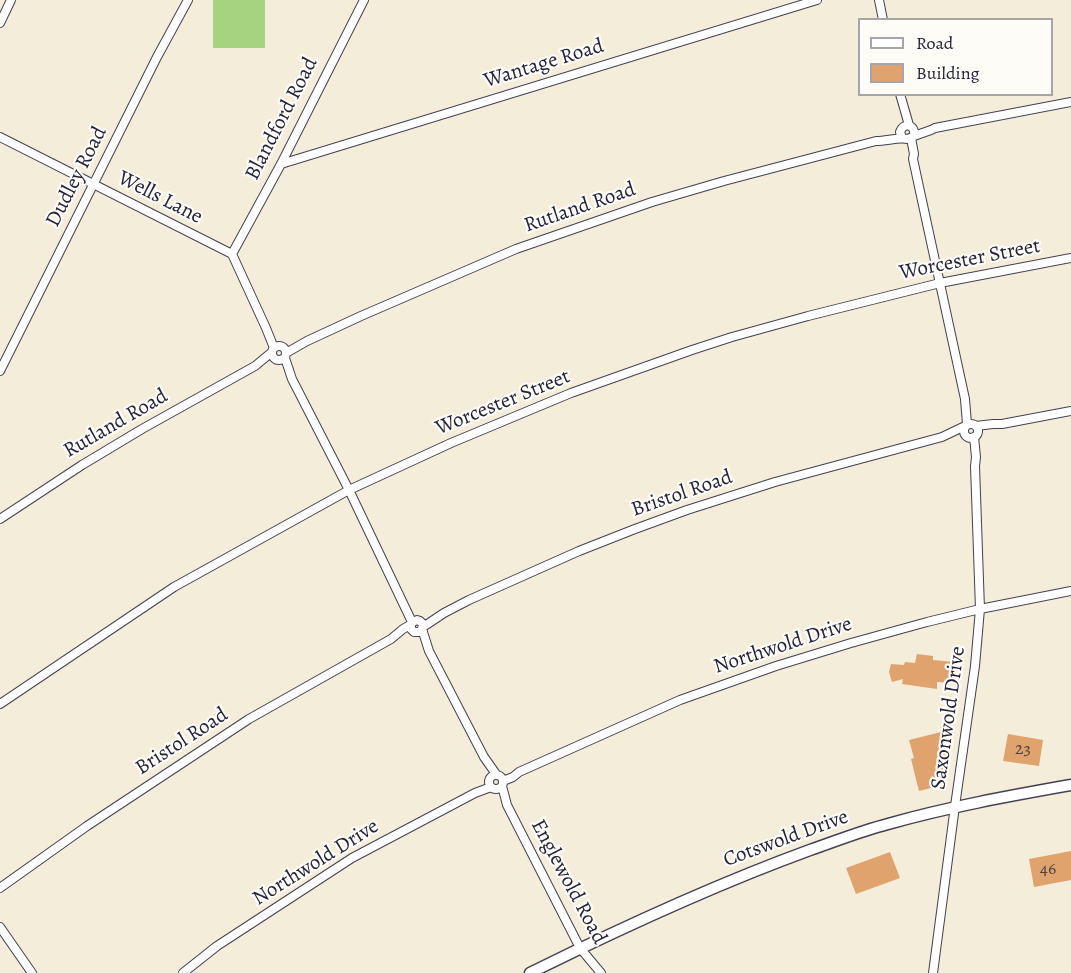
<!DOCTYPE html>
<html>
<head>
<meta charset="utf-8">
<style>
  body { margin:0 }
  #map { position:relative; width:1071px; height:973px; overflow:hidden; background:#f4edd9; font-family:Alegreya,serif }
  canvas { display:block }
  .legend { position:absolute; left:858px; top:18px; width:195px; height:78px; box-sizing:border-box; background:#fdfcf7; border:2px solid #a5a5ac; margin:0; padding:8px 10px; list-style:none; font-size:18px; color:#22223b }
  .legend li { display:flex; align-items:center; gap:12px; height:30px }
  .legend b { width:30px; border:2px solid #a5a5ac }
</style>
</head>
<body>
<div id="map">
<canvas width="1071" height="973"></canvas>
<ul class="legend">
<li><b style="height:8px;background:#fff"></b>Road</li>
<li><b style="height:16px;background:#e1a36e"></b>Building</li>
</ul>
</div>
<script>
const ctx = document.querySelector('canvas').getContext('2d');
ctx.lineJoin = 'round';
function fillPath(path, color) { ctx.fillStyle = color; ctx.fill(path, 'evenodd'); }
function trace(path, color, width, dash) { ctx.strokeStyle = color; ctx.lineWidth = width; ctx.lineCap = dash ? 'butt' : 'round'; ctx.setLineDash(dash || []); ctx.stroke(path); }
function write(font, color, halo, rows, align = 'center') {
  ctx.font = font + ' Alegreya,serif'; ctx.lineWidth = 4.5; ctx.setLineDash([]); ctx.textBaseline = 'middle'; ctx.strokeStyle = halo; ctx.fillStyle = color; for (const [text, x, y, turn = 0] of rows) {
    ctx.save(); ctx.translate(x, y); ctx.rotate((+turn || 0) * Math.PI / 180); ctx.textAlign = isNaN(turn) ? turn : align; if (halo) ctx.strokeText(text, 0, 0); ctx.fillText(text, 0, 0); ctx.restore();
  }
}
fillPath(new Path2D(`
  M213 0H265V48H213Z`), '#a5d380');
fillPath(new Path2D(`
  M917 654 933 656V660L956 662 953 683 937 682V689L902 684 903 679 892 682 889 672 891 664 904 665 905 662 915 663Z
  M949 730 943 785 919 791 911 759 914 758 909 740Z
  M1008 734 1043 740 1039 766 1003 761Z
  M1071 851V880L1034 887 1029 859Z
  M890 852 900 878 856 894 846 868Z`), '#e1a36e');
const minor = new Path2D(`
  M879 0 883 20
  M0 23 11 0
  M900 94 909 125
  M914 136 931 130 935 128 1071 102
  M0 137 232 254 266 328 274 348
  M911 138 914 154 913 159 965 399 967 424
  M281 164 817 0
  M232 254 281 164 364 0
  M272 353a7 7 0 1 1 14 0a7 7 0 1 1-14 0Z
  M286 353 307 341 361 316 516 249 652 202 724 181 876 141C887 141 898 137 908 139L914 136C916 125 904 121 900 132L902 138
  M285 358 292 379 349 490 412 622
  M0 371 157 57 188 0
  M964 431a7 7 0 1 1 14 0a7 7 0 1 1-14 0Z
  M976 426 993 424H1002L1071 411
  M0 519 82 465 142 429 255 366 272 352
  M423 627 444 613 469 600 579 551 635 529 687 510 775 482 942 437 965 426
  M422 629 419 632H414L411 629V623L417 620 420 621 423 624 422 629 429 651 484 757 496 774
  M0 704 174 587 349 490 451 443 571 393 692 350 732 337 808 316 940 283 1071 258
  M489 782a7 7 0 1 1 14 0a7 7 0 1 1-14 0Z
  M503 781 513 777 519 772 680 700 776 666 851 643 927 622 980 609 1071 591
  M502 786 507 805 580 948 601 973
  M0 888 87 826 249 719 391 639 403 629 410 625
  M0 927 32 973
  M183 973 217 946 352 858 475 793 491 787
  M933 973 955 806 975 666 980 609 975 466 976 457 974 437`);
const secondary = new Path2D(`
  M530 973C621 928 714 885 810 850 836 841 861 831 888 824 948 807 1009 796 1071 785`);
trace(minor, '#424053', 10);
trace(secondary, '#424053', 13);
trace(minor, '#fff', 8);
trace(secondary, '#fff', 10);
write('18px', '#524248', null, [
  ["23",1023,750],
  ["46",1048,870]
]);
write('21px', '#22223b', '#fdfcf7', [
  ["Wantage Road",544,64,-17],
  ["Blandford Road",282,119,-63],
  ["Dudley Road",77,177,-63],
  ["Wells Lane",160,198,27],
  ["Rutland Road",580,208,-19],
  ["Worcester Street",970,260,-11],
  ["Worcester Street",503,403,-22],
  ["Rutland Road",116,424,-30],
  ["Bristol Road",682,494,-19],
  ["Northwold Drive",783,646,-18],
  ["Saxonwold Drive",949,718,-82],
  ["Bristol Road",182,742,-33],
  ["Cotswold Drive",786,839,-20],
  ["Northwold Drive",316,863,-32],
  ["Englewold Road",568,882,62]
]);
</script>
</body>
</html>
